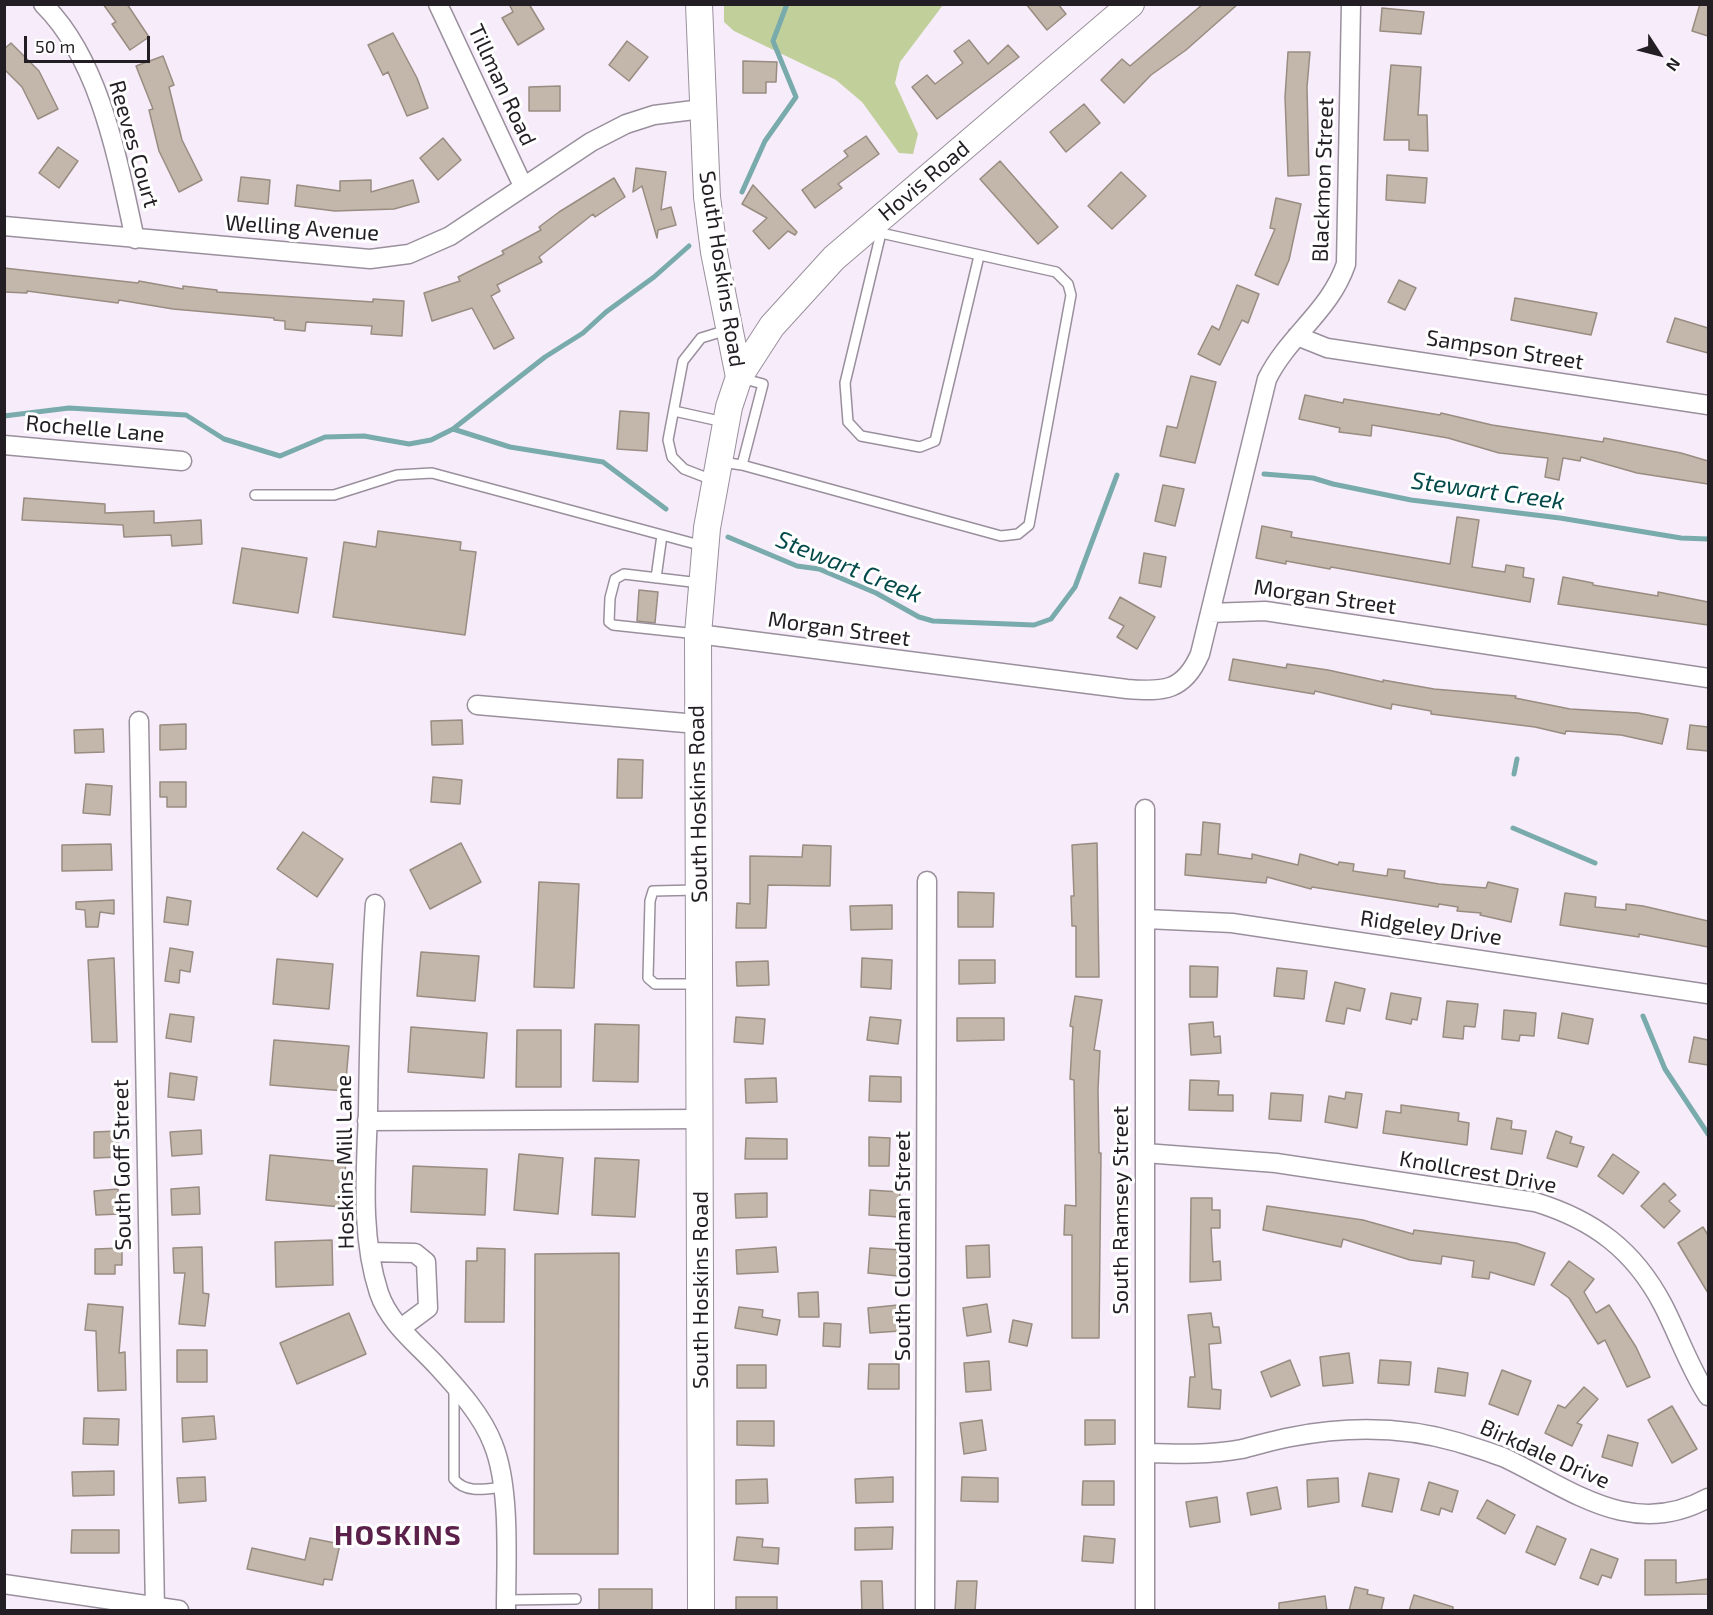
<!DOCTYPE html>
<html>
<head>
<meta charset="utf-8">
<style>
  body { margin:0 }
  #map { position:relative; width:1713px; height:1615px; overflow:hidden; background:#f7ecfa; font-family:"Exo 2",sans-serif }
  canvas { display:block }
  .frame { position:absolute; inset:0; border:6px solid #221e23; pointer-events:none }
  .north { position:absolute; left:1629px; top:24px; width:60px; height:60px; -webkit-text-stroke:4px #fff; paint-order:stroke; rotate:126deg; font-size:16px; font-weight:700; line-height:24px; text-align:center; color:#221e23 }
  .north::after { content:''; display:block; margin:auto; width:21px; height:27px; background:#221e23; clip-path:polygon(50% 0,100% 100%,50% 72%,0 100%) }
  .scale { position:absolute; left:24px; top:36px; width:126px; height:27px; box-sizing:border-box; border:3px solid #221e23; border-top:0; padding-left:8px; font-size:18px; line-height:21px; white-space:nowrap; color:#221e23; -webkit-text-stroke:4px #fff; paint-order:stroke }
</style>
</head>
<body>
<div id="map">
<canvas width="1713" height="1615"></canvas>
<div class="frame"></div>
<div class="north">N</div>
<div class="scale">50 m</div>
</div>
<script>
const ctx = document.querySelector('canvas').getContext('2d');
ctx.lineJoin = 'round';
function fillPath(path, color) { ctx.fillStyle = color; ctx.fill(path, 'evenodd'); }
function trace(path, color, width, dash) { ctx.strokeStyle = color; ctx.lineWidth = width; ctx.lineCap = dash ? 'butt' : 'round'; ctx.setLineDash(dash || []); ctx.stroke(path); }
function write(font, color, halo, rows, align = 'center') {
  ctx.font = font + ' "Exo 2",sans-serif'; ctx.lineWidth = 6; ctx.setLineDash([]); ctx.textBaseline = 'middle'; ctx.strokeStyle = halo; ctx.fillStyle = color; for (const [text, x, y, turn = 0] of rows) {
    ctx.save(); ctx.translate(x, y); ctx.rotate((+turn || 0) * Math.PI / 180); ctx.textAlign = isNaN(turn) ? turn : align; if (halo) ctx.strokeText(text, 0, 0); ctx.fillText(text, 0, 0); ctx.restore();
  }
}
fillPath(new Path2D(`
  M724 5H943L900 62 895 83 918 134 913 154 899 153 862 102 836 80 734 31 724 22Z`), '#c1d09b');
trace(new Path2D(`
  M742 192 765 141 796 97 773 41 787 4
  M4 416 69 408 186 415 224 439 280 456 325 437 364 436 409 444 431 440 453 429 545 357 583 333 606 312 654 277 689 246
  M453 429 510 447 603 462 666 509
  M1264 474 1313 478 1333 484 1411 500 1560 518 1681 538 1708 539
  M728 537 797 566 819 569 876 593 919 617 933 621 1034 625 1051 619 1075 587 1117 475
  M1514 774 1517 759
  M1513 828 1595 863
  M1643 1016 1665 1069 1708 1134`), '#7aabac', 5);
const building = new Path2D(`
  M103 4H127L149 37 130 50 112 24 116 22Z
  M509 4H529L544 29 518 45 502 18 513 12Z
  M1026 4H1058L1066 14 1047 30Z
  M1203 4H1238L1186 50 1151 75 1124 103 1101 80 1122 59 1130 66Z
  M1700 4H1708V36L1692 31Z
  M1382 8 1424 12 1421 34 1380 31Z
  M393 33 417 78 428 108 407 116 388 72 383 75 368 45Z
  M969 40 988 64 1008 45 1019 57 937 119 912 87 927 75 935 84 963 63 954 51Z
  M627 41 648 57 629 81 609 65Z
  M11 43 39 71 58 109 38 119 22 87 4 69V49Z
  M1288 52H1310L1307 87 1309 175 1288 176 1285 97Z
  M163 56 174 85 169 87 182 140 202 180 179 192 159 151 149 110 153 109 136 66Z
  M743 61 777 62 776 82H766V93H743Z
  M1391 65 1421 67 1418 115H1427L1428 151 1409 150V140H1384Z
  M560 86V111H529V87Z
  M1084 104 1100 123 1066 152 1050 132Z
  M866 136 879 154 838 184 842 188 815 208 802 190 848 156 844 151Z
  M443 138 461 160 438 180 420 158Z
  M58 147 78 161 59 188 39 173Z
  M1000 161 1058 227 1038 244 980 179Z
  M636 168 666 172 661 210 671 207 676 225 658 230 657 238 642 186 633 192Z
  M1121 172 1146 196 1112 229 1088 206Z
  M1387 175 1427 178 1425 203 1386 200Z
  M241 177 270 180 268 204 238 201Z
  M614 178 625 197 595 217 593 214 539 257 542 262 497 285 500 291 491 296 514 338 494 349 472 308 432 321 424 293 460 281 458 277 504 254 502 251 541 230 539 227 559 212Z
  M371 180V192L413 180 419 202 394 209 335 211 295 206 297 185 340 191V181Z
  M753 185 797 232 795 235 788 231 769 249 753 231 767 218 742 204Z
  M1276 198 1301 204 1289 260 1278 285 1255 275 1275 229 1270 228Z
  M4 268 138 283 139 281 183 289V286L217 290V292L373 302V299L404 301 402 336 371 334 372 326 306 322 305 331 285 329V321L274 320V318L173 309 119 300 118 303 27 291V293L4 292Z
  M1399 280 1416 288 1405 310 1388 302Z
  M1237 285 1259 294 1248 323 1242 320 1220 365 1198 354 1212 326 1219 330Z
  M1515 298 1597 313 1591 335 1511 320Z
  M1675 318 1708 328V353L1667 342Z
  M1191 376 1216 382 1195 463 1160 456 1167 426 1177 428Z
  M1305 395 1343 403 1344 399 1440 415 1441 413 1492 425 1603 442 1604 438 1681 453 1708 461V484L1637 473 1581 457 1580 461 1563 458 1559 480 1545 477 1548 458 1499 453 1448 438 1372 425 1371 436 1339 432 1340 428 1299 419Z
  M620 411 649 413 647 451 617 449Z
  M1163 485 1184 489 1175 526 1155 521Z
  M24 498 105 504V513L154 511V523L201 520 202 544 172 546 171 535 124 537 123 525 22 520Z
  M1457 517 1479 520 1472 567 1505 572 1506 565 1524 568 1523 577 1534 579 1530 602 1331 567 1330 569 1286 561V564L1256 558 1262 526 1292 532 1291 537 1450 564Z
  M378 531 461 542 460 550 476 552 465 635 333 617 344 542 376 547Z
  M242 548 307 558 298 613 233 603Z
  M1144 553 1166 557 1161 587 1139 583Z
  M1563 577 1593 583V585L1658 596V592L1708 602V625L1558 604Z
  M639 590 658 592 655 623 637 621Z
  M1120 597 1155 617 1137 649 1117 637 1124 626 1109 618Z
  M1233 659 1286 668 1287 664 1328 670 1383 682V680L1434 689 1516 696 1515 698 1570 709 1638 713 1668 719 1662 744 1621 735 1566 731 1565 734 1535 727 1431 714V711L1392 704 1391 709 1315 691 1314 694 1229 680Z
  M462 720 463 744 432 745 431 721Z
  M186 724V749L160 750V725Z
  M1690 725 1708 727V751L1687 749Z
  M103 729 104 752 75 753 74 730Z
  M618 759 643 760 642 798H617Z
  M433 777 462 780 460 804 431 802Z
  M160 782H186V807H167V797H160Z
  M86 784 112 786 110 815 83 813Z
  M1203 822 1220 824 1218 854 1252 859V854L1298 865 1300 854 1338 865 1339 862 1354 864 1353 871 1387 876 1388 869 1405 871 1404 878 1439 884 1486 888 1488 882 1518 889 1511 922 1480 915 1481 913 1457 911 1458 907 1439 904 1438 907 1312 887 1311 889 1267 877 1266 883 1185 875 1186 854 1201 855Z
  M303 832 343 859 317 897 277 869Z
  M461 843 481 882 430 909 410 870Z
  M1097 843 1099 977H1076V926H1072L1071 896H1074L1072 845Z
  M111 844 112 870 62 871V845Z
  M803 845 831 846 830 886 768 885 766 928H736L737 903 750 904V856L802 857Z
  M539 882 579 884 574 988 534 987Z
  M958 892 994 893 993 927H958Z
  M1565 893 1596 897 1595 907 1626 910V904L1643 906 1708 921V947L1639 934V937L1560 925Z
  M167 897 191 901 188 925 164 922Z
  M114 900V914L100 912 98 927H86L85 910 76 909V902Z
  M892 905V929L851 930 850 906Z
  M170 948 193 952 190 972 180 970 179 983 165 981Z
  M421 952 479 956 475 1001 417 996Z
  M114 958 117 1042H92L88 960Z
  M862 958 892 960 891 989 861 987Z
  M277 959 333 964 329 1009 273 1004Z
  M959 960H995V983L959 984Z
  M768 961 769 985 737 986 736 962Z
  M1190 966 1218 967 1217 997H1190Z
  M1277 968 1307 971 1304 999 1274 996Z
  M1335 982 1365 989 1360 1011 1347 1008 1344 1024 1326 1021Z
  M1391 993 1421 998 1417 1020 1412 1019 1411 1024 1386 1019Z
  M1075 996 1102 1000 1094 1050 1100 1051 1098 1089 1099 1153H1101L1099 1338H1072V1235H1064L1065 1205 1076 1206 1074 1080 1070 1079 1073 1027 1070 1026Z
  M1447 1001 1478 1004 1475 1027 1464 1026 1463 1039 1443 1037Z
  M1504 1010 1536 1013 1534 1036 1520 1035 1519 1041 1502 1039Z
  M1562 1013 1593 1019 1588 1044 1558 1038Z
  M170 1014 194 1017 191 1042 166 1038Z
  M736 1017 765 1019 763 1044 734 1042Z
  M870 1017 901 1020 898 1044 867 1040Z
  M957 1018H1004V1040L957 1041Z
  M1213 1022 1214 1037 1220 1036 1221 1053 1191 1055 1189 1024Z
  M595 1024 639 1025 638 1082 593 1081Z
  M411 1027 487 1033 484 1078 408 1072Z
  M517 1030H561V1087H516Z
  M1694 1037 1708 1040V1065L1689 1062Z
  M274 1040 349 1046 345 1091 270 1085Z
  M170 1073 197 1077 194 1100 168 1097Z
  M870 1076 901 1077V1102L869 1101Z
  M776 1078 777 1102 746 1103 745 1079Z
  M1190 1080 1219 1081 1218 1095H1233V1111L1189 1110Z
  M1346 1092 1362 1094 1357 1128 1325 1122 1329 1096 1345 1099Z
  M1271 1093 1303 1095 1301 1121 1269 1119Z
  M1401 1105 1459 1113 1458 1121 1469 1123 1467 1145 1383 1133 1386 1111 1401 1113Z
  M1497 1118 1512 1121 1511 1129 1526 1131 1522 1154 1491 1149Z
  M201 1130 202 1154 172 1156 170 1132Z
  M118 1131 119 1157 94 1158V1132Z
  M1556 1131 1572 1137 1570 1143 1584 1147 1577 1167 1547 1158Z
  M869 1137 890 1138 889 1166H869Z
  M746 1138 787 1139V1159H745Z
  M519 1154 563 1158 558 1214 514 1210Z
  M1613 1154 1639 1172 1623 1194 1598 1176Z
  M270 1155 346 1162 341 1207 266 1200Z
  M595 1158 639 1160 635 1217 592 1215Z
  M413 1166 487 1169 485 1215 411 1212Z
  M1664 1183 1676 1195 1669 1201 1680 1211 1664 1228 1641 1206Z
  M199 1187 200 1214 172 1215 171 1189Z
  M118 1189 119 1214 96 1215 94 1191Z
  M870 1190 900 1192 899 1217 869 1215Z
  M767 1193V1217L736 1218 735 1194Z
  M1191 1198H1212V1210H1220V1228H1211L1213 1262 1220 1261 1221 1280 1190 1282Z
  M1267 1206 1363 1220 1413 1234 1414 1230 1516 1243 1545 1253 1534 1285 1490 1272 1489 1279 1472 1277 1474 1261 1442 1256 1441 1264 1410 1260 1343 1239 1341 1247 1263 1230Z
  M1703 1227 1708 1235V1293L1678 1243Z
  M332 1240 333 1285 276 1287 275 1242Z
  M989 1245 990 1277 967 1278 966 1246Z
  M202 1247 203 1293 209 1294 205 1326 179 1324 185 1273H174L173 1248Z
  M776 1247 778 1272 737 1274 736 1250Z
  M122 1248V1265H115V1274H95V1249Z
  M477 1248 505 1249 504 1322H465L466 1261H477Z
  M870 1248 901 1250 898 1276 868 1273Z
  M619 1253 618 1554H534L535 1254Z
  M1569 1261 1594 1279 1584 1292 1596 1313 1609 1305 1636 1347 1650 1377 1627 1387 1605 1340 1598 1344 1569 1298 1551 1285Z
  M818 1292 819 1317H799L798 1293Z
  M88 1304 123 1307 119 1353 125 1352 126 1390 98 1391 96 1331 85 1330Z
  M987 1304 991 1332 967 1336 963 1308Z
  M898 1305 900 1331 870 1333 868 1308Z
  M739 1307 763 1310 762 1317 780 1320 777 1335 735 1328Z
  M349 1313 366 1354 297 1384 280 1343Z
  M1211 1313 1213 1327H1219L1221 1343 1209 1344 1212 1389 1221 1390 1220 1409 1188 1407 1190 1377H1195L1188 1315Z
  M1013 1320 1032 1324 1027 1346 1009 1342Z
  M824 1323 841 1324 840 1347 823 1346Z
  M177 1350H207V1382H177Z
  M1349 1353 1353 1383 1323 1386 1320 1357Z
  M1290 1360 1300 1385 1271 1397 1261 1372Z
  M1380 1360 1411 1362 1409 1385 1378 1383Z
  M989 1361 991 1390 966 1392 964 1363Z
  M869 1364H899V1389H868Z
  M737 1365H766V1388H737Z
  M1438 1368 1468 1373 1465 1396 1435 1392Z
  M1502 1370 1531 1381 1518 1415 1489 1404Z
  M1584 1387 1598 1399 1577 1423 1582 1425 1572 1446 1545 1433 1558 1405 1565 1408Z
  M1672 1406 1697 1449 1672 1463 1648 1420Z
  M214 1416 216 1439 183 1442 182 1418Z
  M84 1418 119 1419 118 1445 83 1444Z
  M982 1420 986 1450 964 1454 960 1423Z
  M1085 1420H1115V1444L1085 1445Z
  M737 1421H774V1446L737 1445Z
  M1608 1435 1638 1443 1632 1466 1602 1457Z
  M114 1471V1495L73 1496 72 1472Z
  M1369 1473 1399 1479 1392 1512 1362 1506Z
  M205 1477 206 1501 179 1503 177 1478Z
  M893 1477V1502L856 1503 855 1479Z
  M962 1477 998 1478V1502L961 1501Z
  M1338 1478 1339 1502 1308 1507 1307 1480Z
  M767 1479 768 1503 736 1504V1480Z
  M1083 1481H1114V1505H1082Z
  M1429 1482 1458 1491 1452 1512 1441 1508 1439 1515 1421 1510Z
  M1277 1487 1281 1509 1251 1515 1247 1493Z
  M1217 1497 1220 1522 1190 1527 1186 1502Z
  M1487 1500 1515 1515 1505 1534 1477 1518Z
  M1537 1526 1566 1539 1555 1565 1526 1552Z
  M893 1527 892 1549 855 1550V1528Z
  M72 1530H119V1553H71Z
  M1084 1536 1115 1539 1113 1563 1082 1561Z
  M737 1537 763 1539 762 1547 779 1548 778 1564 734 1560Z
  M310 1538 340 1544 332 1580 324 1579 323 1585 247 1569 252 1548 305 1560Z
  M1591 1549 1618 1559 1611 1578 1602 1575 1598 1585 1580 1578Z
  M1645 1560H1676V1583L1708 1579V1594L1645 1595Z
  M861 1581H882L883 1611H862Z
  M957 1581H977L975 1611H955Z
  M1355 1587 1368 1590 1367 1594 1384 1598 1381 1611H1349Z
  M599 1589H652V1611H599Z
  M1414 1595 1453 1607V1611H1409Z
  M1325 1596 1327 1611H1279V1603Z
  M736 1597H777V1611H736Z`);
fillPath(building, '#c3b6aa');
trace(building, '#998c81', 1.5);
const lane = new Path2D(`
  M881 233 845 383 848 422 861 436 920 447 935 441 979 256
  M741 378 763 384 742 465
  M674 411 724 422
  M721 462 742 465 1001 536 1018 534 1029 525 1071 295 1068 284 1056 272 872 231
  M715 481 684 469 672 457 668 440 683 361 701 338 727 330
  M255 495H334L397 475 432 473 703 546
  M656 578 662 535
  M697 634 613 625 609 622 610 598 615 579 624 574 700 583
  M696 890 653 891 650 901 648 978 655 984H699
  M454 1389V1479C466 1494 486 1489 503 1487
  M506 1600 576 1599`);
const street = new Path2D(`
  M43 4C101 61 118 162 135 239
  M438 4 523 186
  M4 226 370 259 409 254 450 236 591 142 626 124 654 115 702 109
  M1297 336 1327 348 1708 405
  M4 445 182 461
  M1210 613 1265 611 1708 678
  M698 634 1127 689C1164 692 1184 691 1200 654L1267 379C1289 335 1330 311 1346 264L1351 4
  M477 705 697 724
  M139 721 155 1610
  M1145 809V1610
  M375 904C370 973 369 1043 368 1112 366 1172 360 1235 379 1293 389 1323 417 1344 438 1367 458 1389 482 1415 493 1444 511 1488 506 1563 506 1610
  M1146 919 1232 923 1708 994
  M367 1121 700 1119
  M1145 1153 1276 1163 1535 1202C1594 1220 1634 1250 1663 1305 1679 1336 1689 1367 1708 1396
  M370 1252 415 1253 426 1262 428 1308 401 1328
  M1146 1453C1178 1454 1210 1455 1242 1449 1258 1445 1274 1440 1291 1437 1347 1426 1402 1426 1457 1442 1473 1447 1490 1452 1505 1458 1572 1490 1632 1540 1708 1498
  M4 1584 179 1610
  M925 1610 927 881`);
const secondary = new Path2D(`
  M699 4 707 197 714 252 739 377 729 407 707 528 698 634 701 1610
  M739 377 772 326 834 258 1131 4`);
trace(lane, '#9a909d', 12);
trace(street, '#9a909d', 21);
trace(secondary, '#9a909d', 28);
trace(lane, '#fff', 9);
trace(street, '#fff', 18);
trace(secondary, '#fff', 26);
write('22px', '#221e23', '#fff', [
  ["Tillman Road",502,85,65],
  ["Reeves Court",134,144,74],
  ["Blackmon Street",1323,180,-88],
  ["Hovis Road",924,181,-40],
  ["Welling Avenue",302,228,4],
  ["South Hoskins Road",722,269,81],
  ["Sampson Street",1505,350,9],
  ["Rochelle Lane",95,429,5],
  ["Morgan Street",1325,597,8],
  ["Morgan Street",839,629,8],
  ["South Hoskins Road",698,804,-91],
  ["Ridgeley Drive",1431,928,8],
  ["Hoskins Mill Lane",345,1162,-91],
  ["South Goff Street",122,1165,-91],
  ["Knollcrest Drive",1478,1172,10],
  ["South Ramsey Street",1121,1210,-90],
  ["South Cloudman Street",903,1246,-90],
  ["South Hoskins Road",701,1290,-90],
  ["Birkdale Drive",1545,1454,24]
]);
write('italic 24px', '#044a4a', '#fff', [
  ["Stewart Creek",1488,491,8],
  ["Stewart Creek",849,567,22]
]);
ctx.letterSpacing = '1.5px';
write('bold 28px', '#5b214a', '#fff', [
  ["HOSKINS",398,1536]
]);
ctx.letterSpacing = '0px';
</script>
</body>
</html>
